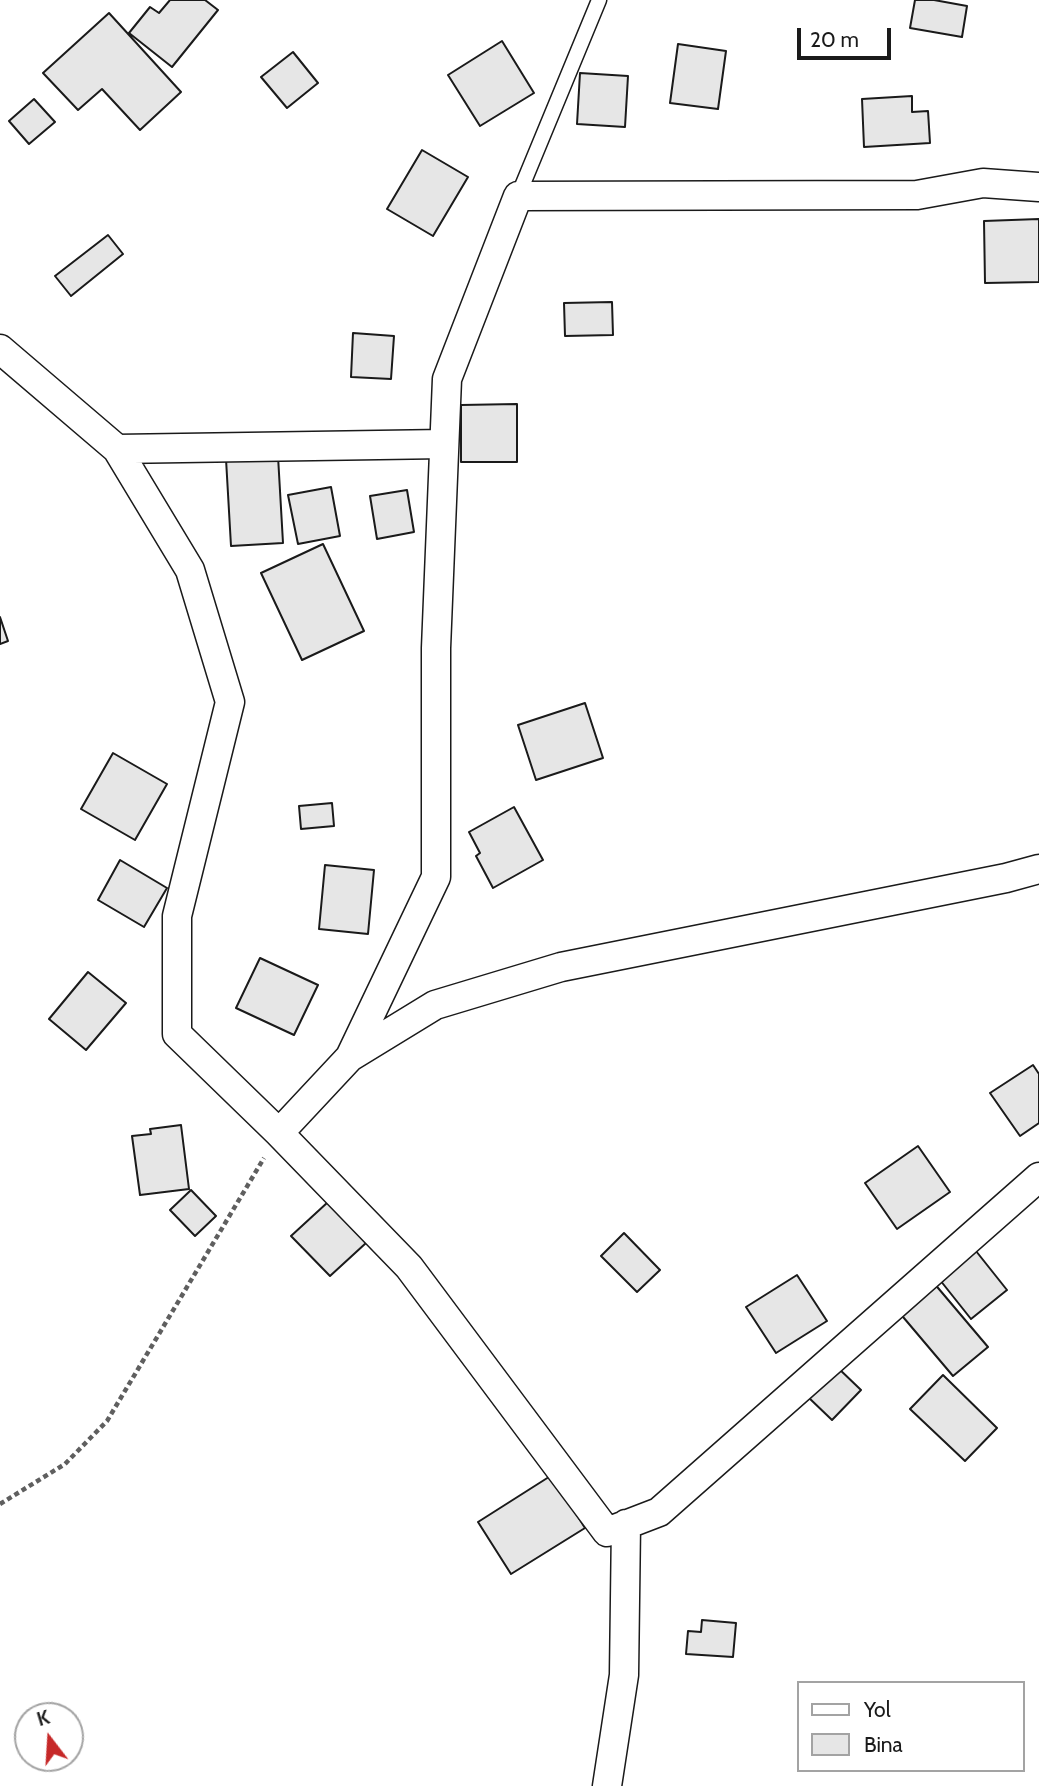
<!DOCTYPE html>
<html>
<head>
<meta charset="utf-8">
<style>
  body { margin:0 }
  #map { position:relative; width:1039px; height:1786px; overflow:hidden; background:#fff; font-family:Cabin,sans-serif }
  canvas { display:block }
  .legend { position:absolute; left:797px; top:1681px; width:228px; height:91px; box-sizing:border-box; background:#fff; border:2px solid #a3a3a3; margin:0; padding:9px 12px; list-style:none; font-size:21px; color:#1a1a1a }
  .legend li { display:flex; align-items:center; gap:14px; height:35px }
  .legend b { width:35px; border:2px solid #a3a3a3 }
  .north { position:absolute; left:14px; top:1702px; width:70px; height:70px; box-sizing:border-box; background:#fff; border:2px solid #a3a3a3; border-radius:50%; rotate:343deg; font-size:19px; font-weight:700; line-height:28px; text-align:center; color:#1a1a1a }
  .north::after { content:''; display:block; margin:auto; width:24px; height:32px; background:#c62828; clip-path:polygon(50% 0,100% 100%,50% 72%,0 100%) }
  .scale { position:absolute; left:797px; top:28px; width:94px; height:32px; box-sizing:border-box; border:4px solid #1a1a1a; border-top:0; padding-left:9px; font-size:21px; line-height:24px; white-space:nowrap; color:#1a1a1a; -webkit-text-stroke:5px #fff; paint-order:stroke }
</style>
</head>
<body>
<div id="map">
<canvas width="1039" height="1786"></canvas>
<ul class="legend">
<li><b style="height:9px;background:#fff"></b>Yol</li>
<li><b style="height:19px;background:#e6e6e6"></b>Bina</li>
</ul>
<div class="north">K</div>
<div class="scale">20 m</div>
</div>
<script>
const ctx = document.querySelector('canvas').getContext('2d');
ctx.lineJoin = 'round';
function fillPath(path, color) { ctx.fillStyle = color; ctx.fill(path, 'evenodd'); }
function trace(path, color, width, dash) { ctx.strokeStyle = color; ctx.lineWidth = width; ctx.lineCap = dash ? 'butt' : 'round'; ctx.setLineDash(dash || []); ctx.stroke(path); }
const building = new Path2D(`
  M170 0H205L218 10 172 67 129 33 150 7 159 13Z
  M915 0H934L967 6 962 37 910 28Z
  M109 13 181 92 140 130 102 89 78 110 43 73Z
  M502 41 534 93 480 126 448 75Z
  M678 44 726 51 718 109 670 103Z
  M293 52 318 83 287 108 261 77Z
  M580 73 628 76 625 127 577 124Z
  M912 96V112L928 111 930 143 864 147 862 99Z
  M34 99 55 122 29 144 9 121Z
  M422 150 468 177 433 236 387 209Z
  M1039 219V282L985 283 984 221Z
  M108 235 123 254 71 296 55 276Z
  M612 302 613 335 565 336 564 303Z
  M353 333 394 336 391 379 351 377Z
  M517 404V462H461V405Z
  M278 456 283 543 231 546 226 459Z
  M331 487 340 536 298 544 288 495Z
  M407 490 414 532 377 539 370 496Z
  M323 544 364 631 302 660 261 573Z
  M0 617 8 641 0 644Z
  M585 703 603 758 536 780 518 725Z
  M113 753 167 784 135 840 81 809Z
  M332 803 334 826 301 829 299 806Z
  M514 807 543 860 493 888 476 856 480 853 469 832Z
  M120 860 167 888 144 927 98 900Z
  M325 865 374 870 368 934 319 929Z
  M260 958 318 985 294 1035 236 1008Z
  M88 972 126 1003 86 1050 49 1019Z
  M1033 1065 1039 1074V1123L1020 1136 990 1093Z
  M181 1125 189 1189 140 1195 132 1136 151 1134 150 1129Z
  M918 1146 950 1192 897 1229 865 1183Z
  M191 1190 216 1216 195 1236 170 1210Z
  M328 1202 366 1243 330 1276 291 1236Z
  M624 1233 660 1270 637 1292 601 1256Z
  M972 1246 1007 1290 971 1319 936 1275Z
  M797 1275 827 1321 776 1353 746 1307Z
  M933 1282 988 1347 953 1376 898 1311Z
  M836 1366 861 1390 832 1420 807 1396Z
  M943 1375 997 1428 965 1461 910 1409Z
  M552 1475 585 1528 511 1574 478 1522Z
  M702 1620 736 1623 733 1657 686 1654 688 1631 701 1632Z`);
fillPath(building, '#e6e6e6');
trace(building, '#1a1a1a', 2);
const lane = new Path2D(`
  M518 196 599 0`);
const street = new Path2D(`
  M0 349 117 449 190 570 230 702 177 916V1034L279 1133 409 1267 607 1532 659 1512 1039 1177
  M117 449 444 444
  M350 1057 436 877V648L447 379 518 196 917 195 983 183 1039 187
  M279 1133 350 1057 435 1005 561 967 1006 878 1039 869
  M607 1786 624 1675 626 1524`);
trace(lane, '#1a1a1a', 17);
trace(street, '#1a1a1a', 31);
trace(new Path2D(`
  M0 1504 65 1464 107 1421 264 1158`), '#5f5f5f', 4.5, [5, 3.5]);
trace(lane, '#fff', 14);
trace(street, '#fff', 28);
</script>
</body>
</html>
